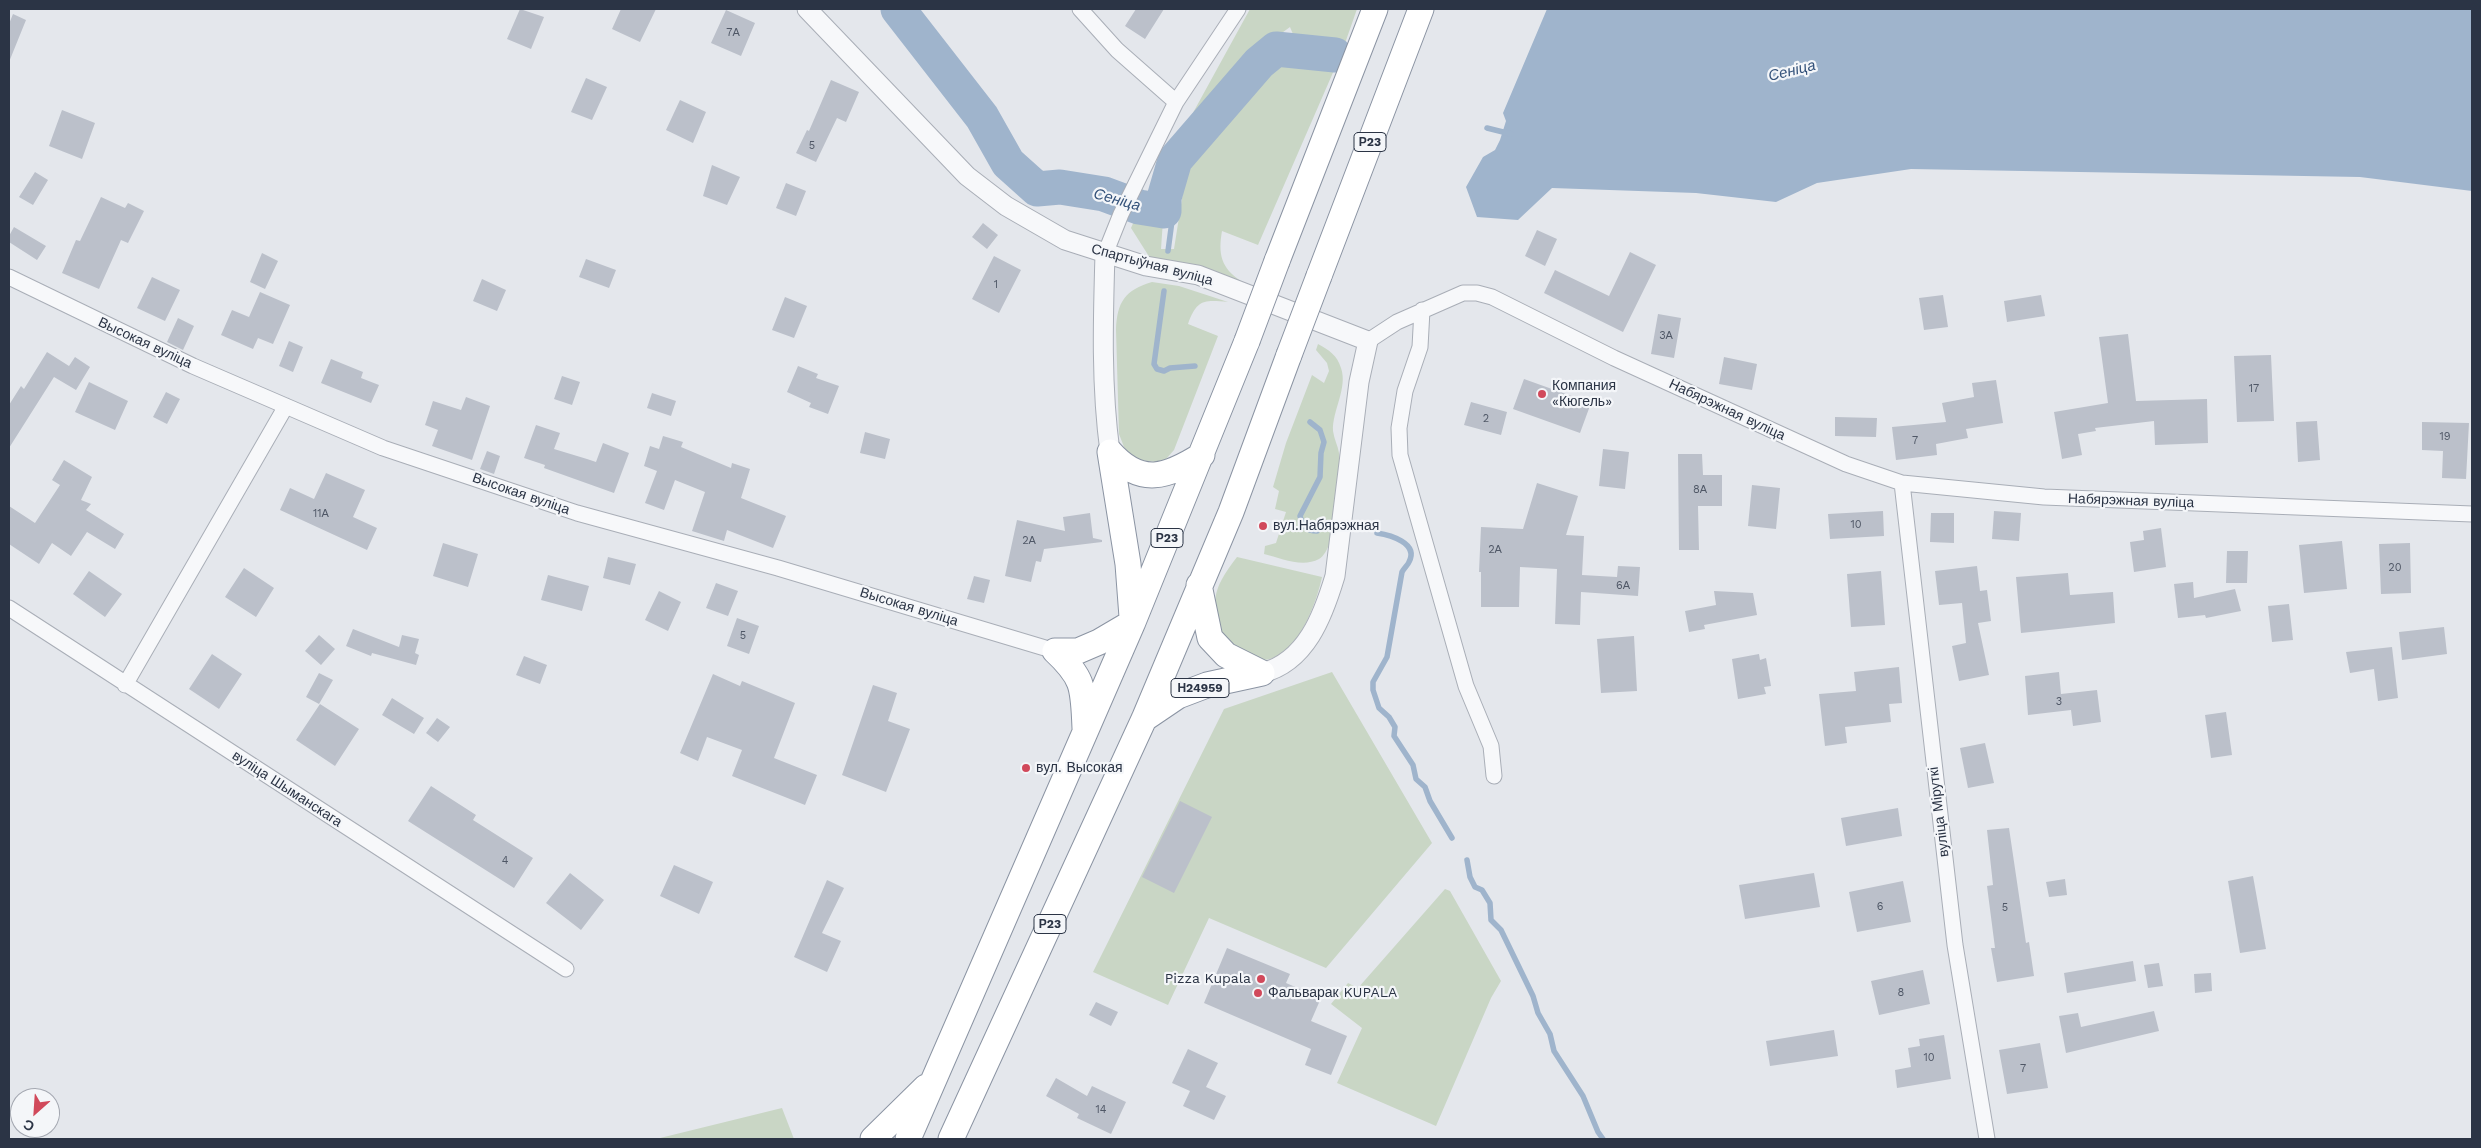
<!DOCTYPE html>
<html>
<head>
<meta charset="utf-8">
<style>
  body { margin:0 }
  #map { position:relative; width:2481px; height:1148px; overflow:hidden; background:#e4e7ec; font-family:"Work Sans",sans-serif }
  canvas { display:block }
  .frame { position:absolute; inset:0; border:10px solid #2b3445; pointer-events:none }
  .north { position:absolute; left:10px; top:1088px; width:50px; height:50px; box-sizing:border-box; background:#f4f6f9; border:1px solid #a4a8b1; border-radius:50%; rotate:206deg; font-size:14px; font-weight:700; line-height:20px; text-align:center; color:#2b3445 }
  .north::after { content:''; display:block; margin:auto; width:18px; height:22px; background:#d1495b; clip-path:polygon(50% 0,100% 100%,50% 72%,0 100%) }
</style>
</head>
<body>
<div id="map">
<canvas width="2481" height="1148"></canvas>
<div class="frame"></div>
<div class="north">С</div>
</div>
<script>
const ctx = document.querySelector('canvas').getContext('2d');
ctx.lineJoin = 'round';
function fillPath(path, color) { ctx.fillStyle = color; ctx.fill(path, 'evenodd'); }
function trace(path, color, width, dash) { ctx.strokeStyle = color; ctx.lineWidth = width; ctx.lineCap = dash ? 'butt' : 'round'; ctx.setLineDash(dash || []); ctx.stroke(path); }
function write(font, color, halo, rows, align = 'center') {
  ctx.font = font + ' "Work Sans",sans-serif'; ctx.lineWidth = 4.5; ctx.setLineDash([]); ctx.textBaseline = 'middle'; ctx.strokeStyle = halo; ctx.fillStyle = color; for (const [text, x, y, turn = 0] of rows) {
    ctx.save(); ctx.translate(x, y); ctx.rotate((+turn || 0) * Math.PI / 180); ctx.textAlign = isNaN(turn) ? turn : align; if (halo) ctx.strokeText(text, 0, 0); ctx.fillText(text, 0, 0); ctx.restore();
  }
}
fillPath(new Path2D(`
  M1250 9H1357L1343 49 1297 44 1290 27 1257 51 1170 158 1160 191H1150Z
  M1287 56 1338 61 1258 245 1222 231C1218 254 1221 268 1241 281L1178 262 1150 258 1131 228 1138 212 1156 216 1163 220 1161 249H1174L1183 192 1180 167 1221 120Z
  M1152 282 1179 286 1228 302C1204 300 1197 299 1188 324L1218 336 1174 450 1166 459 1156 462 1140 460 1129 454 1124 447 1119 434 1116 330C1117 302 1125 290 1152 282Z
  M1318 344C1329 350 1337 355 1341 368 1348 388 1332 411 1333 431 1334 439 1338 446 1339 453 1341 474 1338 549 1319 559 1302 568 1281 558 1264 554L1265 546 1276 543 1286 512 1275 509 1279 491 1273 487 1286 443 1312 375 1324 383 1329 371 1327 363 1316 350Z
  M1237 557 1322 577C1316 605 1296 660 1262 660 1253 661 1229 646 1219 641 1213 600 1210 592 1237 557Z
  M1332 672 1432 843 1326 968 1209 918 1168 1005 1093 972 1224 709Z
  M1445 889 1450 891 1501 981 1491 998 1436 1126 1337 1083 1362 1028 1331 1004 1348 983 1358 988Z
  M782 1108 794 1139H656Z`), '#c9d6c5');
fillPath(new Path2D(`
  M1547 9H2472V191L2360 177 1911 169 1817 183 1776 202 1696 193 1552 188 1518 220 1477 217 1466 187 1483 157 1495 150 1500 140 1506 121 1503 113Z`), '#9fb4cc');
trace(new Path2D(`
  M1487 128 1511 134
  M1164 211 1172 221 1168 251
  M1164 291 1154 364 1157 369 1164 371 1170 368 1195 366
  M1310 422 1320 430 1324 442 1321 453 1320 477 1300 516C1303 526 1306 531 1317 531
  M1377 533C1390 535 1419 543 1409 562 1408 565 1404 568 1402 572L1387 657 1373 682V690L1379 708 1389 717 1395 727 1394 736 1413 765 1416 779 1425 787 1430 801 1452 838
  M1467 860 1470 877 1475 887 1482 890 1490 903 1491 920 1501 930 1533 996 1538 1013 1550 1034 1554 1051 1583 1096 1598 1132 1603 1139`), '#9fb4cc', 5.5);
trace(new Path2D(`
  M898 9 982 117 1008 163 1037 189 1060 187 1104 194 1139 207 1164 211V198L1175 160 1259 63 1276 49 1335 55`), '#9fb4cc', 35);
fillPath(new Path2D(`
  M520 9 544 17 531 49 507 39Z
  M621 9H656L640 42 612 29Z
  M1136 9H1164L1145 39 1125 26Z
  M726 10 755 23 741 56 711 43Z
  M13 14 26 20 9 62V24Z
  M586 78 607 87 592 120 571 112Z
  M831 80 859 92 846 122 837 118 816 162 796 153 807 130 809 131Z
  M680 100 706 112 693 143 666 130Z
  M62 110 95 123 82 159 49 146Z
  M712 165 740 177 727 205 703 196Z
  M35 172 48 180 33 205 19 197Z
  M786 183 806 191 796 216 776 208Z
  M101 197 125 208 128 203 144 211 128 243 121 240 99 289 62 273 76 240 80 241Z
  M983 223 998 235 987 249 972 237Z
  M14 227 46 246 37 260 9 242V236Z
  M1537 230 1557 239 1545 266 1525 256Z
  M1630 252 1656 265 1623 332 1544 293 1555 270 1609 296Z
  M262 253 278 261 265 289 250 282Z
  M994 256 1021 270 999 313 972 299Z
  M586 259 616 270 609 288 579 277Z
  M152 277 180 290 165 321 137 308Z
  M482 279 506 290 497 311 473 301Z
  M260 292 290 305 273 344 258 338 253 349 221 335 232 310 249 317Z
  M1943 295 1948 327 1924 330 1919 298Z
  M2041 295 2045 316 2007 322 2004 301Z
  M785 297 807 306 794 338 772 330Z
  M1658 314 1681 318 1674 358 1651 354Z
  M178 318 194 326 183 350 167 342Z
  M2128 334 2136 401 2207 399 2208 443 2155 445 2154 421 2095 428 2096 431 2078 434 2082 455 2062 459 2054 412 2108 403 2099 337Z
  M289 341 303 347 293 372 279 366Z
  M47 352 69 366 75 357 90 367 76 390 54 377 9 448V405L21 386 24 389Z
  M2271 355 2274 421 2237 422 2234 356Z
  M1724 357 1757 364 1752 390 1719 384Z
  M331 359 363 372 361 378 379 385 371 403 321 383Z
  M798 366 818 374 816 378 839 386 828 414 809 407 811 403 787 392Z
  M562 376 580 382 572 405 554 399Z
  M1524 379 1591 403 1580 433 1513 409Z
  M1996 380 2003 423 1966 429 1968 438 1936 444 1937 455 1896 460 1892 427 1946 422 1942 403 1974 397 1972 383Z
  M89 382 128 401 115 430 75 412Z
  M166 392 180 399 167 424 153 417Z
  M652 393 676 401 671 416 647 408Z
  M466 397 490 406 472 460 432 446 438 430 425 425 433 401 461 410Z
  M1471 402 1507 412 1501 435 1464 425Z
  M1835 417 1877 418 1876 437 1835 436Z
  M2317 421 2320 460 2298 462 2296 422Z
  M2422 422 2469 423 2466 479 2442 478 2443 451 2422 450Z
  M536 425 560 433 554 449 587 459 596 462 603 443 629 453 614 493 544 468 545 465 524 458Z
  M865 432 890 439 885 459 860 453Z
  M663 436 683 442 681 447 731 468 732 463 750 469 741 498 786 516 773 548 727 530 724 541 692 531 705 492 675 480 664 510 645 503 657 471 644 466 650 446 659 449Z
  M1603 449 1629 452 1625 489 1599 486Z
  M487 451 500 456 494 474 480 469Z
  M1678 454H1702L1703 475H1722V506H1698L1699 550H1679Z
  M64 460 92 477 81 500 91 504 86 510 124 534 115 549 87 532 71 556 52 543 39 564 9 544V506L35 523 60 485 52 480Z
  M326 473 365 490 353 517 377 528 367 550 280 510 290 488 314 499Z
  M1537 483 1578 496 1566 535 1584 536 1582 575 1617 577 1618 566 1640 567 1638 596 1581 592 1580 625 1555 624 1557 569 1520 567 1519 607H1481V572H1479L1481 527 1523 529Z
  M1752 485 1780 488 1776 529 1748 526Z
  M1883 511 1884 536 1830 539 1828 514Z
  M1994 511 2021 513 2019 541 1992 539Z
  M1090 513 1093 538 1102 540V542L1044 549 1041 562 1036 561 1031 582 1005 576 1017 520 1065 531 1063 517Z
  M1931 513H1954V543L1930 542Z
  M2161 528 2166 567 2134 572 2130 542 2144 540 2143 531Z
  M2342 541 2347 589 2304 593 2299 545Z
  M443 543 478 554 468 587 433 576Z
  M2410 543 2411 593 2381 594 2379 544Z
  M2227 551H2248L2247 583H2226Z
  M608 557 636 564 630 585 603 578Z
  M1977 566 1980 591 1987 590 1991 621 1978 623 1989 675 1959 681 1952 646 1966 643 1962 603 1939 605 1935 571Z
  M244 568 274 588 256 617 225 597Z
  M89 571 122 594 105 617 73 594Z
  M1881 571 1885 625 1851 627 1847 574Z
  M2068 573 2070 595 2113 592 2115 623 2021 633 2016 577Z
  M548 575 589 586 582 611 541 600Z
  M974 576 990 580 984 603 967 599Z
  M2193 582 2194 598 2235 589 2241 611 2206 618 2205 615 2178 618 2174 584Z
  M716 583 738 591 728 616 706 608Z
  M659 591 681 602 668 631 645 620Z
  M1714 591 1753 593 1757 615 1704 625 1705 629 1689 632 1685 611 1716 605Z
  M2289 604 2293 640 2272 642 2268 606Z
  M737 618 759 626 749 654 727 646Z
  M2444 627 2447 654 2402 660 2399 632Z
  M353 629 399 647 402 635 419 639 415 653 419 655 416 665 372 653 371 656 346 646Z
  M319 635 335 649 321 665 305 651Z
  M1634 636 1637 691 1601 693 1597 639Z
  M2392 647 2398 698 2378 701 2374 669 2350 673 2346 652Z
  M212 654 242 674 219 709 189 689Z
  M1759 654 1760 660 1766 658 1771 686 1764 687 1766 694 1738 699 1732 659Z
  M524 656 547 665 540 684 516 675Z
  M1899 667 1902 703 1889 704 1891 722 1845 727 1847 743 1825 746 1819 694 1856 691 1854 672Z
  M2059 672 2061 694 2097 690 2101 722 2073 726 2071 710 2028 715 2025 676Z
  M319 673 333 680 319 704 306 697Z
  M713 674 740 686 742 681 795 703 774 758 817 775 805 805 732 776 742 750 707 737 698 761 680 753Z
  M873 685 897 693 888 721 910 729 886 792 842 775Z
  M392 698 424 718 414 734 382 715Z
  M320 704 359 729 335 766 296 740Z
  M2226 712 2232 755 2211 758 2205 715Z
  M437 718 450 727 438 742 426 733Z
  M1985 743 1994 783 1968 788 1960 748Z
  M431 786 476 815 473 820 533 858 514 888 408 821Z
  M1180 801 1212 817 1174 893 1142 877Z
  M1898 808 1902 836 1846 846 1841 818Z
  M2009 828 2026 943 2029 942 2034 976 1997 982 1991 948H1995L1987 886 1993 885 1987 830Z
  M674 865 713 882 699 914 660 896Z
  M570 873 604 900 581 930 546 903Z
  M1814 873 1820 907 1745 919 1739 885Z
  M2253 876 2266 949 2240 953 2228 881Z
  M2065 879 2067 895 2049 897 2046 882Z
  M827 880 844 888 822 933 841 941 827 972 794 957Z
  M1903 881 1911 922 1857 932 1849 892Z
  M1227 948 1290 974 1286 983 1321 998 1311 1021 1347 1036 1331 1075 1305 1065 1311 1049 1204 1003Z
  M2133 961 2136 981 2067 993 2064 973Z
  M2159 963 2163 986 2148 988 2144 965Z
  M1923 970 1930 1004 1879 1015 1871 981Z
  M2211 973 2212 991 2195 993 2194 974Z
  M1096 1002 1118 1012 1111 1026 1089 1015Z
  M2154 1011 2159 1031 2066 1053 2059 1016 2078 1013 2081 1027Z
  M1834 1030 1838 1056 1770 1066 1766 1041Z
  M1944 1035 1951 1079 1897 1088 1895 1070 1911 1067 1908 1048 1920 1046 1919 1039Z
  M2040 1043 2048 1088 2007 1094 1999 1050Z
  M1188 1049 1218 1063 1206 1087 1226 1096 1214 1120 1183 1106 1190 1091 1172 1083Z
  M1056 1078 1087 1096 1092 1086 1126 1102 1111 1134 1077 1118 1079 1114 1046 1096Z`), '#bbc0ca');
const minor = new Path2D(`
  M1080 9 1117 50 1176 102
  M1105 254 1121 214 1176 102 1238 9
  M9 277 193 366 383 448 577 513 778 568 1055 651
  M1422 310 1420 347 1405 391 1399 428 1400 455 1466 686 1491 746 1494 776
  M1368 341 1397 322 1463 293H1477L1492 297 1614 358 1846 464 1902 483 2044 497 2472 514
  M1902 483 1955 945 1987 1139
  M9 608 566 969
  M125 685 286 406`);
const tertiary = new Path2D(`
  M807 9 967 176 1006 206 1065 240 1146 266 1198 275 1368 341 1359 382 1335 576C1323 616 1306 662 1262 673
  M1105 254C1103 320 1101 386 1110 452`);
const trunk = new Path2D(`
  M1277 261 1375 9
  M1319 276 1421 9
  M1110 452 1128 564 1132 617
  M1110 452C1141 487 1167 477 1202 455
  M1199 585 1210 638 1226 655 1262 673
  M1055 651C1085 679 1083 689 1085 728
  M1055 651H1078L1099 642 1133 622
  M1144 719 1178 696 1207 685 1262 673
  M873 1139 926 1087
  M908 1139 1133 622 1247 341
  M951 1139 1144 719 1231 512 1289 355`);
trace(minor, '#a9aeb7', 17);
trace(tertiary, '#a9aeb7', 21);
trace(trunk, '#8b94a3', 27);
trace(minor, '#f7f8fa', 15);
trace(tertiary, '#f7f8fa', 19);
trace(trunk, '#fff', 25);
const trunkBridge = new Path2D(`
  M1247 341 1277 261
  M1289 355 1319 276`);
trace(trunkBridge, '#8b94a3', 27, []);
trace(trunkBridge, '#fff', 25);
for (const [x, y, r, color] of [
  [1542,394,5,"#d1495b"],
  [1263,526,5,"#d1495b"],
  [1026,768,5,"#d1495b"],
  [1261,979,5,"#d1495b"],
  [1258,993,5,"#d1495b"]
]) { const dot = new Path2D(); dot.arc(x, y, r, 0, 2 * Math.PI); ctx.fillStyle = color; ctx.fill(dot); trace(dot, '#f4f6f9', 2); }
write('11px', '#4f5766', null, [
  ["7А",733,33],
  ["5",812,146],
  ["1",996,285],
  ["3А",1666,336],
  ["17",2254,389],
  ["2",1486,419],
  ["19",2445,437],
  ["7",1915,441],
  ["8А",1700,490],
  ["11А",321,514],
  ["10",1856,525],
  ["2А",1029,541],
  ["2А",1495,550],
  ["20",2395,568],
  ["6А",1623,586],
  ["5",743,636],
  ["3",2059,702],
  ["4",505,861],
  ["6",1880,907],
  ["5",2005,908],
  ["8",1901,993],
  ["10",1929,1058],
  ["7",2023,1069],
  ["14",1101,1110]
]);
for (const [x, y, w] of [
  [1370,142,32],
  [1167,538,32],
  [1200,688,58],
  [1050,924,32]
]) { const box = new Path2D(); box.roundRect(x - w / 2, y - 9.5, w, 19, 4); ctx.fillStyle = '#f4f6f9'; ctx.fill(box); trace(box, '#2b3445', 1); }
write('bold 12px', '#2b3445', null, [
  ["Р23",1370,142],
  ["Р23",1167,538],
  ["Н24959",1200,688],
  ["Р23",1050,924]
]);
write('14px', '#2b3445', '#f4f6f9', [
  ["Спартыўная вуліца",1152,265,15],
  ["Высокая вуліца",145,343,25],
  ["Набярэжная вуліца",1727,410,25],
  ["Высокая вуліца",521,494,19],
  ["Набярэжная вуліца",2131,501,2],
  ["Высокая вуліца",909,607,17],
  ["вуліца Шыманскага",287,789,33],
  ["вуліца Міруткі",1939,812,-97]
]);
write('14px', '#2b3445', '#f4f6f9', [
  ["Компания",1552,386],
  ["«Кюгель»",1552,402],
  ["вул.Набярэжная",1273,526],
  ["вул. Высокая",1036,768],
  ["Pizza Kupala",1251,979,"right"],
  ["Фальварак KUPALA",1268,993]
], 'left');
write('italic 15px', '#34527a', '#f4f6f9', [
  ["Сеніца",1792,71,-14],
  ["Сеніца",1117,200,16]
]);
</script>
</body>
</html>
